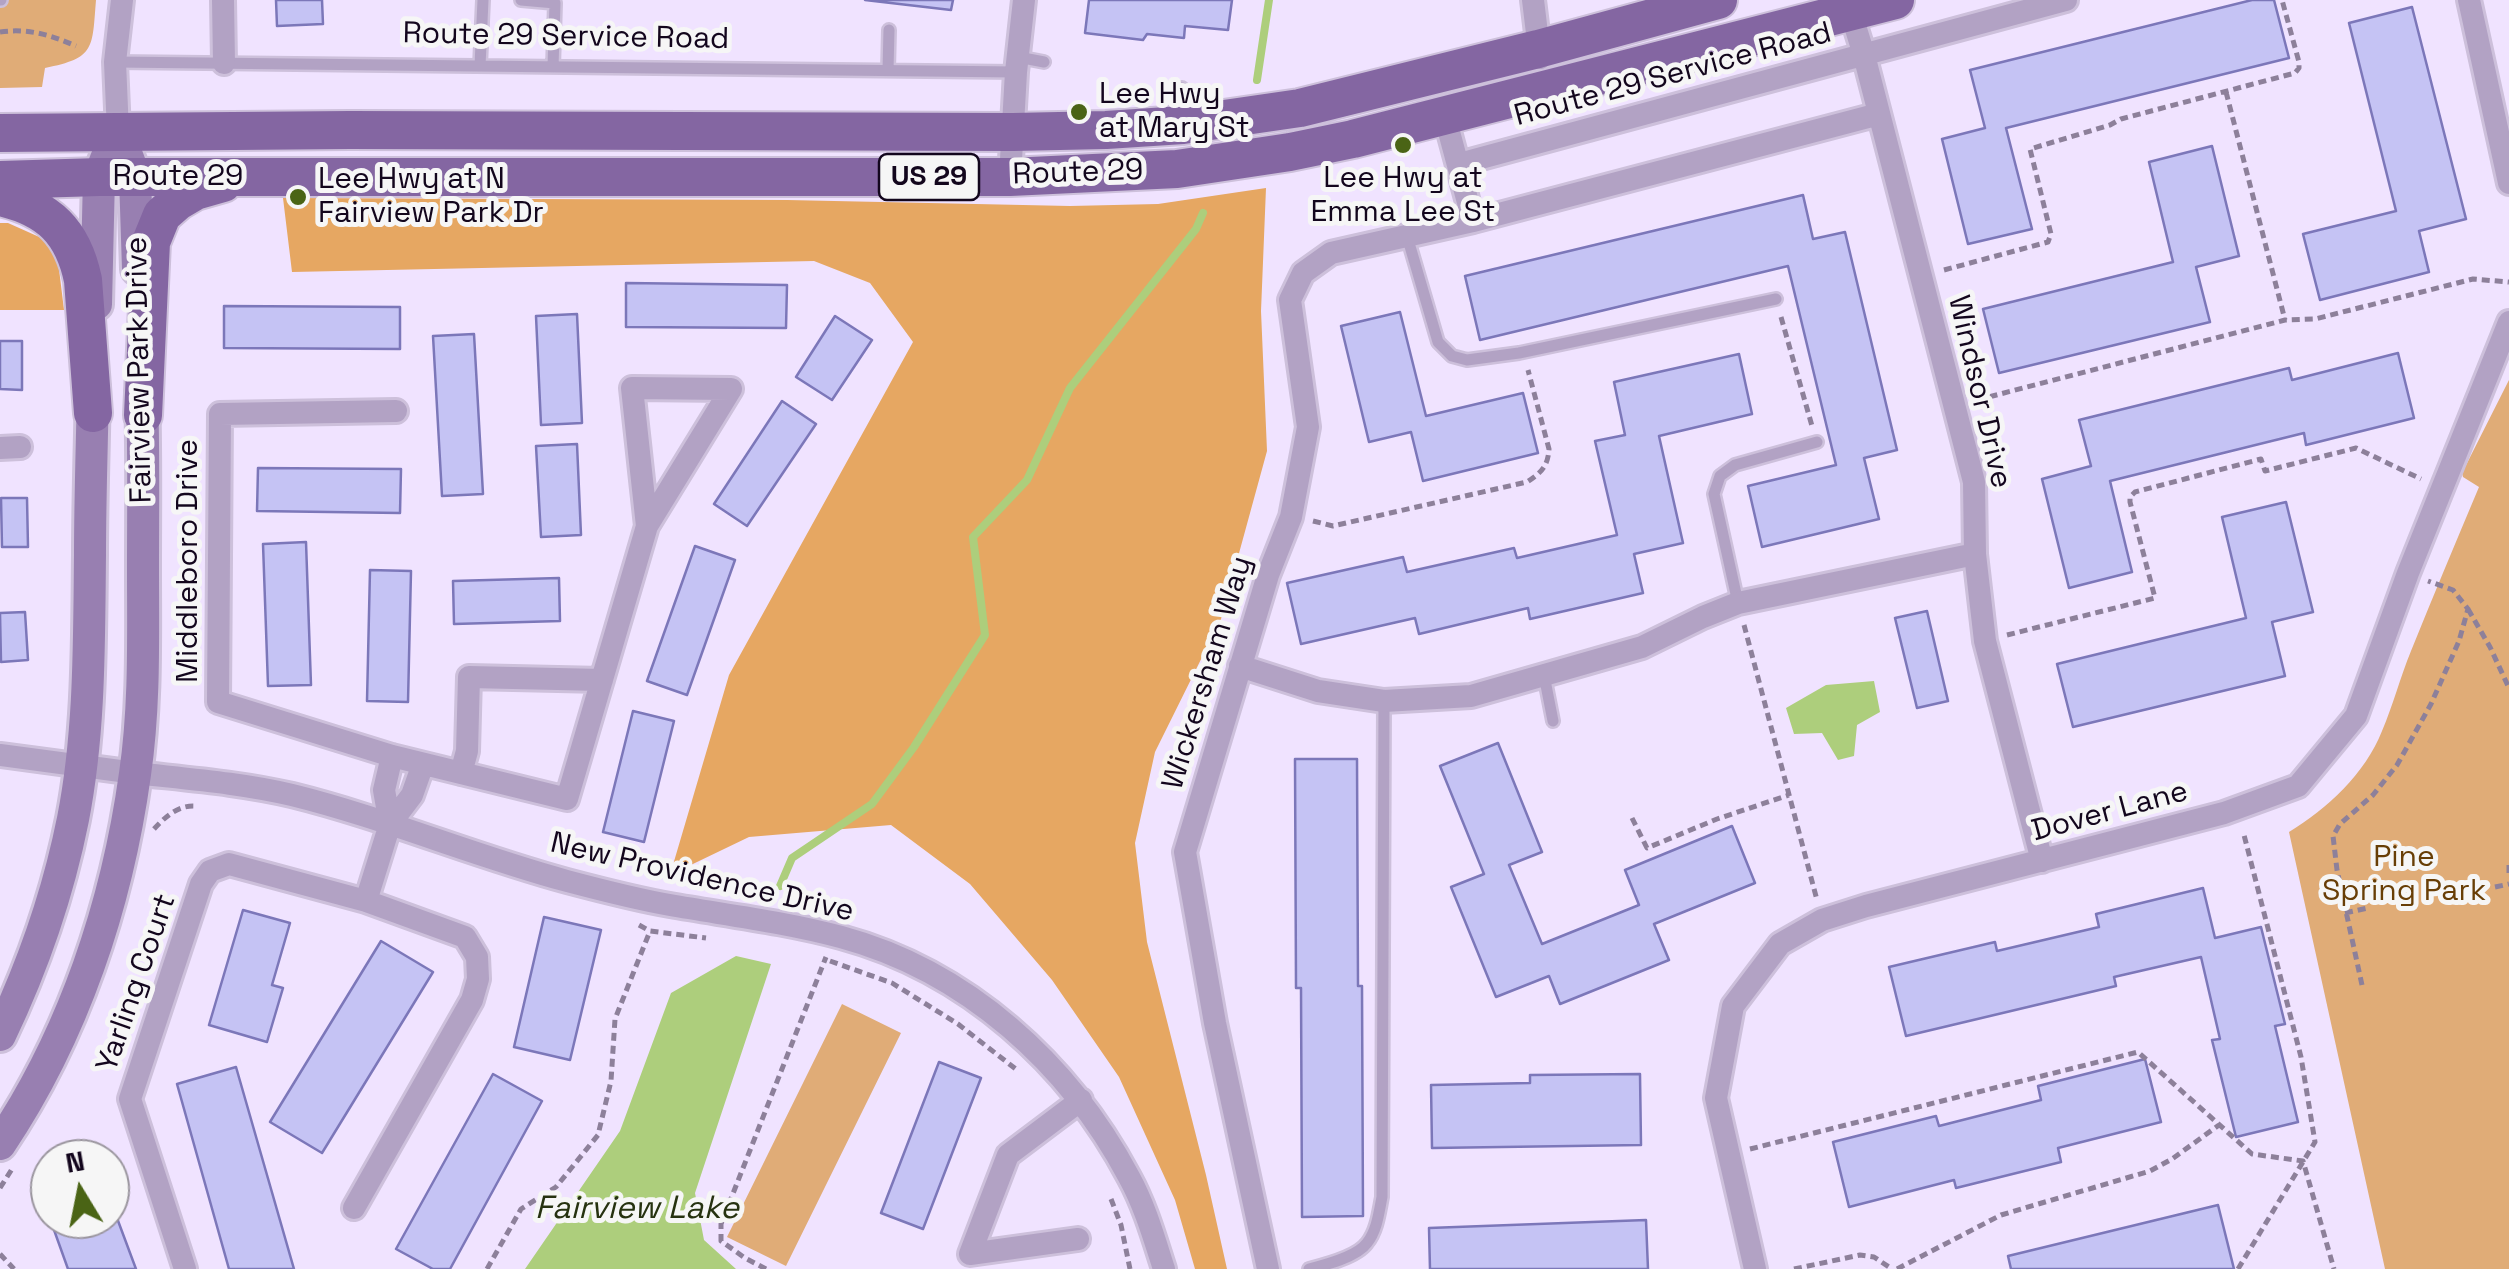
<!DOCTYPE html>
<html>
<head>
<meta charset="utf-8">
<style>
  body { margin:0 }
  #map { position:relative; width:2509px; height:1269px; overflow:hidden; background:#f0e3ff; font-family:"Space Grotesk",sans-serif }
  canvas { display:block }
  .north { position:absolute; left:30px; top:1139px; width:100px; height:100px; box-sizing:border-box; background:#f6f6f6; border:2px solid #9b969f; border-radius:50%; rotate:350deg; font-size:28px; font-weight:700; line-height:40px; text-align:center; color:#13061d }
  .north::after { content:''; display:block; margin:auto; width:35px; height:45px; background:#4a6415; clip-path:polygon(50% 0,100% 100%,50% 72%,0 100%) }
</style>
</head>
<body>
<div id="map">
<canvas width="2509" height="1269"></canvas>
<div class="north">N</div>
</div>
<script>
const ctx = document.querySelector('canvas').getContext('2d');
ctx.lineJoin = 'round';
function fillPath(path, color) { ctx.fillStyle = color; ctx.fill(path, 'evenodd'); }
function trace(path, color, width, dash) { ctx.strokeStyle = color; ctx.lineWidth = width; ctx.lineCap = dash ? 'butt' : 'round'; ctx.setLineDash(dash || []); ctx.stroke(path); }
function write(font, color, halo, rows, align = 'center') {
  ctx.font = font + ' "Space Grotesk",sans-serif'; ctx.lineWidth = 10; ctx.setLineDash([]); ctx.textBaseline = 'middle'; ctx.strokeStyle = halo; ctx.fillStyle = color; for (const [text, x, y, turn = 0] of rows) {
    ctx.save(); ctx.translate(x, y); ctx.rotate((+turn || 0) * Math.PI / 180); ctx.textAlign = isNaN(turn) ? turn : align; if (halo) ctx.strokeText(text, 0, 0); ctx.fillText(text, 0, 0); ctx.restore();
  }
}
fillPath(new Path2D(`
  M0 0H96C92 48 96 58 45 68L42 87 0 88Z
  M2509 380V1269H2385L2289 832C2327 809 2365 774 2382 731 2393 705 2400 678 2411 651 2433 596 2456 542 2479 487L2463 477 2462 473Z
  M842 1004 901 1033 786 1266 727 1237Z`), '#e0ac77');
fillPath(new Path2D(`
  M1266 188 1261 311 1267 451 1221 619 1155 752 1135 843 1147 942 1206 1175 1227 1269H1195L1175 1200 1119 1077 1052 980 970 884 891 825 749 837 670 875 729 675 913 342 870 283 814 261 292 272 283 198 787 200 1070 206 1158 204Z
  M0 223H8L46 240 58 261 64 310H0Z`), '#e6a762');
fillPath(new Path2D(`
  M1874 681 1880 712 1857 725 1854 756 1838 760 1822 733 1794 734 1786 708 1826 685Z
  M736 956 771 964 695 1193 704 1240 736 1269H525L620 1131 671 993Z`), '#adce7c');
trace(new Path2D(`
  M1257 80 1269 0
  M780 886 792 858 872 804 914 747 985 635 973 537 1027 480 1070 388 1196 229 1203 213`), '#adce7c', 8);
const building = new Path2D(`
  M276 0H322L323 24 277 26Z
  M865 0H953L951 10Z
  M1089 0H1232L1228 30 1185 26 1184 38 1147 34 1143 40 1085 33Z
  M2252 0H2274L2289 58 2006 128 2032 229 1968 244 1942 139 1985 128 1970 70Z
  M2412 7 2466 219 2419 231 2429 272 2320 300 2303 234 2396 211 2349 23Z
  M2212 146 2239 256 2196 267 2210 322 1999 373 1983 309 2173 262 2149 162Z
  M1803 195 1813 239 1845 232 1897 450 1864 458 1879 519 1762 547 1748 486 1836 465 1788 266 1480 340 1465 276Z
  M626 283 787 285 786 328 626 327Z
  M224 306 400 307V349L224 348Z
  M1400 312 1426 416 1523 393 1538 453 1423 481 1411 432 1369 442 1341 326Z
  M577 314 582 423 541 425 536 316Z
  M835 316 872 340 832 400 796 377Z
  M474 334 483 494 442 496 433 336Z
  M0 341H22V390L0 389Z
  M2398 353 2414 418 2306 445 2304 433 2110 481 2132 572 2069 588 2042 479 2091 466 2079 420 2289 368 2292 380Z
  M1739 354 1752 414 1659 436 1683 543 1634 554 1643 593 1530 619 1528 608 1419 634 1415 618 1301 644 1287 583 1403 557 1407 572 1514 548 1517 558 1617 535 1595 441 1625 435 1614 382Z
  M782 401 816 424 747 526 714 504Z
  M577 444 581 535 541 537 536 446Z
  M258 468 401 469 400 513 257 511Z
  M1 498H27L28 547H2Z
  M2286 502 2313 612 2272 622 2285 676 2073 727 2057 664 2246 618 2222 517Z
  M306 542 311 685 268 686 263 544Z
  M695 546 735 560 687 695 647 681Z
  M370 570 411 571 408 702 367 701Z
  M559 578 560 621 454 624 453 581Z
  M1927 611 1948 701 1917 708 1895 618Z
  M25 612 28 660 1 662 0 613Z
  M633 711 674 721 644 842 603 832Z
  M1498 743 1542 852 1509 865 1542 944 1639 905 1625 870 1732 826 1755 883 1654 924 1669 960 1560 1004 1549 976 1496 997 1451 887 1484 874 1440 766Z
  M1295 759H1357L1358 986H1362L1363 1216 1302 1217 1301 988H1296Z
  M2203 888 2215 938 2261 927 2285 1024 2275 1026 2298 1122 2236 1137 2212 1040 2220 1039 2201 957 2114 977 2116 986 1906 1036 1889 967 1995 942 1997 951 2099 927 2096 914Z
  M243 910 290 923 272 985 283 988 267 1042 209 1025Z
  M544 917 601 930 570 1060 514 1047Z
  M381 941 433 972 322 1153 270 1122Z
  M2145 1059 2161 1122 2058 1148 2061 1162 1956 1188 1954 1180 1849 1207 1833 1142 1936 1116 1939 1126 2041 1100 2038 1086Z
  M939 1062 981 1078 923 1229 881 1213Z
  M236 1067 294 1269H229L177 1084Z
  M493 1074 542 1101 450 1269H433L396 1249Z
  M1640 1074 1641 1145 1432 1148 1431 1085 1530 1083V1075Z
  M50 1183V1219H110V1211L114 1210 136 1269H68L39 1188Z
  M2218 1205 2234 1269H2011L2008 1256Z
  M1646 1220 1648 1269H1430L1429 1228Z`);
fillPath(building, '#c5c3f4');
trace(building, '#7c77b9', 2.5);
const service = new Path2D(`
  M0 0H1
  M521 0 555 3 553 67
  M1018 57 1044 62
  M115 62 1016 72
  M480 66 483 0
  M888 70 889 30
  M1182 88 1183 119
  M1407 236 1438 342 1452 356 1467 360 1519 353 1776 299
  M1738 603 1714 494 1720 476 1735 465 1817 442
  M1544 675 1553 721
  M1309 1269C1325 1265 1357 1257 1367 1243 1377 1231 1379 1212 1382 1197L1384 701`);
const minor = new Path2D(`
  M223 0 224 63
  M1533 0 1540 58
  M2469 0 2509 183
  M1848 3 1864 55 1974 482 1975 554 1985 641 2042 861
  M118 132 115 62 122 0
  M1459 164 2066 0
  M1010 177 1016 72 1024 0
  M1473 221 1879 114
  M396 411 220 414 218 702 392 756 567 799 647 526 731 389 632 388 647 526
  M0 448 20 447
  M1240 666 1318 691 1384 701 1471 696 1642 647 1703 617 1738 603 1975 554
  M0 755C45 761 90 767 135 773 188 779 241 783 292 795 385 818 474 856 567 881 601 890 635 899 670 905 727 915 785 922 841 937 967 971 1069 1064 1129 1177 1145 1206 1154 1238 1164 1269
  M392 756 384 790 390 824 412 795 423 764
  M461 773 467 751 469 677 602 680
  M354 1208 472 1000 478 979 477 957 465 937 366 901 390 824
  M1078 1239 970 1254 1008 1155 1081 1100
  M185 1269 130 1099 201 884 210 871 229 864 366 901
  M1268 1269 1215 1023 1185 852 1268 575 1291 517 1308 427 1290 300 1303 273 1331 253 1473 221 1445 117
  M1755 1269 1716 1098 1733 1006 1780 944 1822 920 1866 906 2224 813 2298 786 2356 716 2408 573 2509 322`);
const secondary = new Path2D(`
  M118 132 135 177 138 269
  M96 304 99 177 108 154
  M0 1035C33 966 58 894 73 819 90 732 89 643 90 555 90 499 92 443 93 388
  M0 1144C74 1034 117 904 135 774 145 706 143 637 143 568 143 510 144 451 142 393`);
const primary = new Path2D(`
  M0 133 350 130 1013 132 1106 130 1183 125 1300 108 1538 49 1718 0
  M0 180 99 177H1010L1177 169 1290 152 1353 139 1895 0
  M0 197C49 208 73 232 83 280L93 413
  M143 415 151 242 162 215 178 201 195 191 223 183`);
trace(service, '#cdc0db', 16);
trace(minor, '#cdc0db', 28);
trace(secondary, '#cdc0db', 38);
trace(primary, '#cdc0db', 42);
trace(new Path2D(`
  M0 32C28 28 51 35 76 46
  M2226 92 2285 320
  M1944 270 2048 242 2051 234 2030 149 2110 125 2121 119 2295 73 2299 68V62L2282 0
  M1781 317 1812 426
  M1977 400 2285 320 2315 319 2473 279 2509 282
  M1313 521 1333 526 1527 482C1541 473 1548 466 1549 449L1528 370
  M2468 609 2490 647 2509 688
  M1744 625 1817 900
  M2007 635 2155 598 2130 502V497L2135 492 2261 459 2265 471 2356 448 2421 479
  M1632 818 1647 848 1717 819 1789 795
  M154 829C165 817 178 805 195 806
  M2509 865V877
  M2495 887 2509 884
  M2345 913 2368 908
  M639 925 650 931 706 938
  M830 961 892 983 958 1024 1017 1070
  M2362 985 2337 870 2333 836 2340 824 2373 795 2397 765 2431 704 2459 641 2468 609 2453 590 2428 581
  M1750 1149 2138 1052 2252 1154 2303 1161 2334 1269
  M0 1188 12 1169
  M1111 1199 1121 1225 1130 1269
  M0 1254 14 1269
  M487 1269 521 1209 556 1187 598 1135 611 1081 615 1019 650 931
  M766 1269 745 1258 721 1241V1224L826 957
  M1794 1269 1860 1255 1874 1257 1892 1269
  M1897 1269 2001 1215 2150 1171 2172 1159 2219 1125
  M2238 1269 2315 1142 2301 1057 2243 831`), '#8d809a', 5, [8, 5]);
trace(service, '#b2a2c4', 11);
trace(minor, '#b2a2c4', 22);
trace(secondary, '#987fb1', 32);
trace(primary, '#8466a2', 38);
for (const [x, y, r, color] of [
  [1079,112,10,"#4a6415"],
  [1403,145,10,"#4a6415"],
  [298,197,10,"#4a6415"]
]) { const dot = new Path2D(); dot.arc(x, y, r, 0, 2 * Math.PI); ctx.fillStyle = color; ctx.fill(dot); trace(dot, '#f6f6f6', 4); }
for (const [x, y, w] of [
  [929,177,100]
]) { const box = new Path2D(); box.roundRect(x - w / 2, y - 23, w, 46, 8); ctx.fillStyle = '#f6f6f6'; ctx.fill(box); trace(box, '#13061d', 2.5); }
write('bold 28px', '#13061d', null, [
  ["US 29",929,177]
]);
write('30px', '#13061d', '#f6f6f6', [
  ["Route 29 Service Road",566,37,1],
  ["Route 29 Service Road",1673,75,-15],
  ["Route 29",1078,173,-2],
  ["Route 29",178,177],
  ["Fairview Park Drive",140,370,-91],
  ["Windsor Drive",1979,392,77],
  ["Middleboro Drive",189,561,-90],
  ["Wickersham Way",1208,673,-73],
  ["Dover Lane",2110,812,-15],
  ["New Providence Drive",702,878,13],
  ["Yarling Court",137,983,-71]
]);
write('30px', '#13061d', '#f6f6f6', [
  ["Lee Hwy",1099,95],
  ["at Mary St",1099,129],
  ["Lee Hwy at",1403,179,"center"],
  ["Emma Lee St",1403,213,"center"],
  ["Lee Hwy at N",318,180],
  ["Fairview Park Dr",318,214]
], 'left');
write('30px', '#683e06', '#f6f6f6', [
  ["Pine",2404,858],
  ["Spring Park",2404,892]
]);
write('italic 32px', '#263210', '#f6f6f6', [
  ["Fairview Lake",637,1209]
]);
</script>
</body>
</html>
